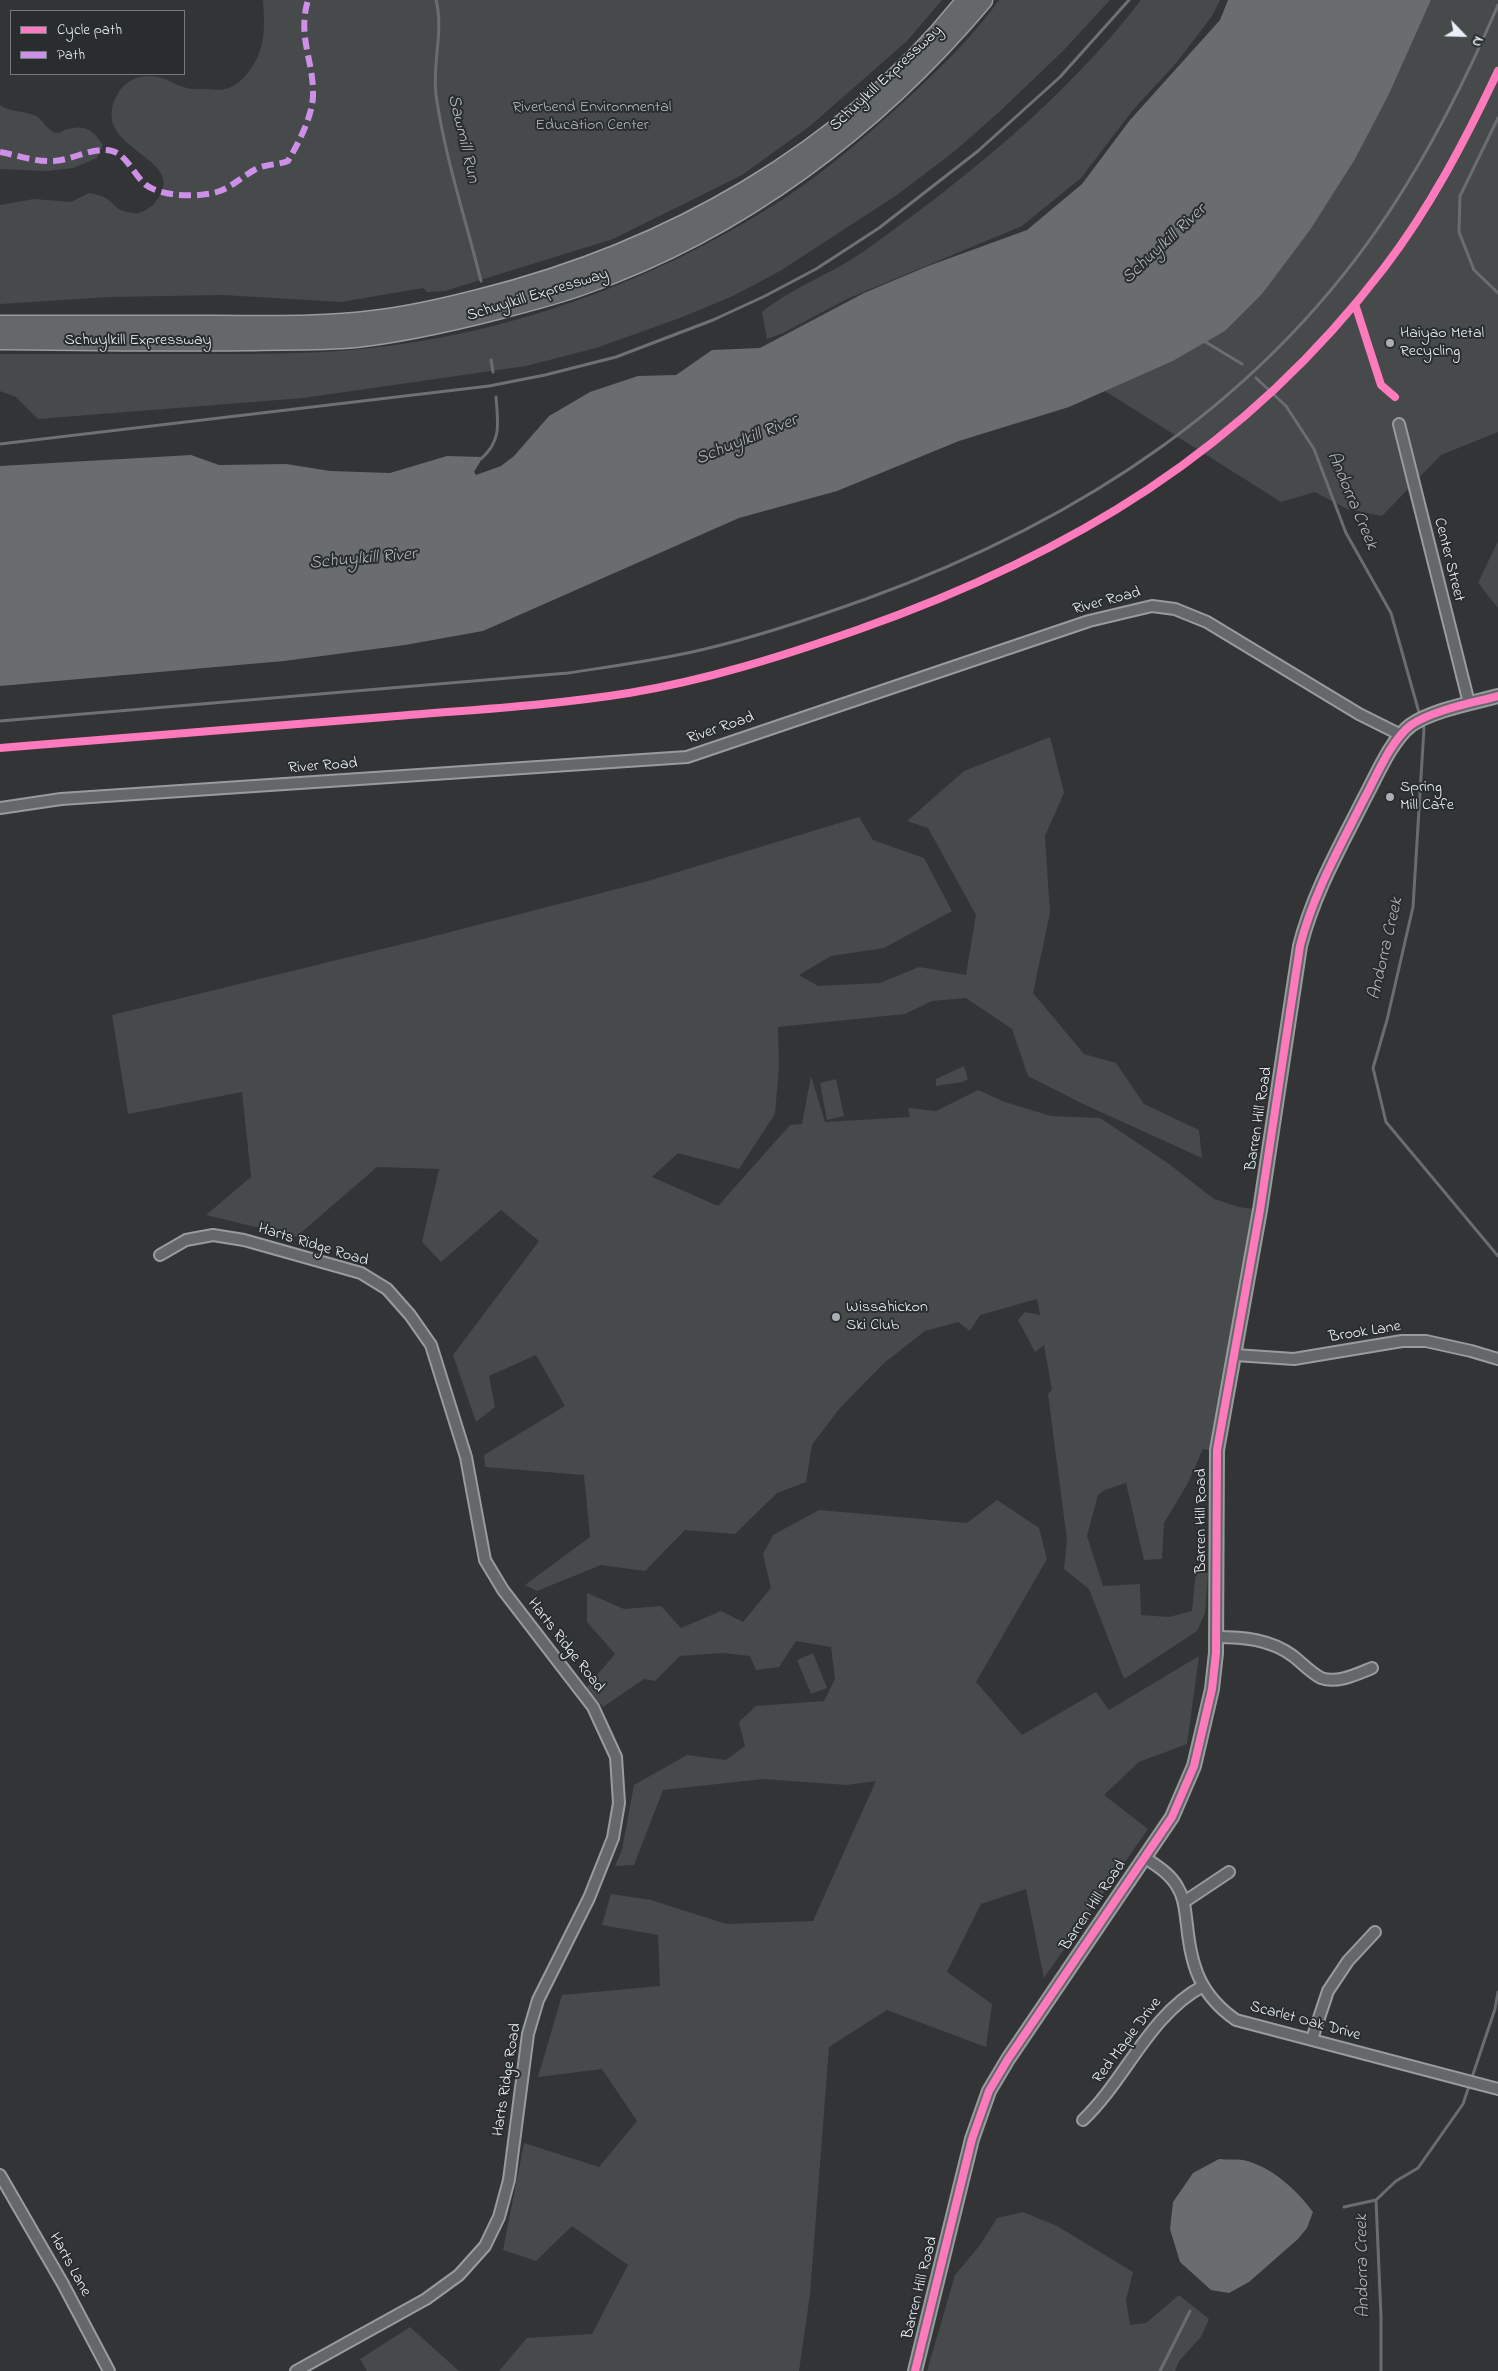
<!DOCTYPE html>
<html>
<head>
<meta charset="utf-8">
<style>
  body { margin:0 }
  #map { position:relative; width:1498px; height:2371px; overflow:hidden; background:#333435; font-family:"Indie Flower",sans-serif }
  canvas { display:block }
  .legend { position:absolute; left:10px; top:10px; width:175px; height:65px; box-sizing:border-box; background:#2a2d2e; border:1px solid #767b7f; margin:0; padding:6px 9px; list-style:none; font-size:15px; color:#e8f1f8 }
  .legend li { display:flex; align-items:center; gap:10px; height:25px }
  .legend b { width:25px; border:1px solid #767b7f }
  .north { position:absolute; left:1438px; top:10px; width:50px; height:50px; -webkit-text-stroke:4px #2a2d2e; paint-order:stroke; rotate:114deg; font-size:14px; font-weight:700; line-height:20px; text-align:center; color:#e8f1f8 }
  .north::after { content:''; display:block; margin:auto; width:18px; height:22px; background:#e8f1f8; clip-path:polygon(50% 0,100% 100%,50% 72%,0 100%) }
</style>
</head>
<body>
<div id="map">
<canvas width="1498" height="2371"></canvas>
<ul class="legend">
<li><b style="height:6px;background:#fd7abc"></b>Cycle path</li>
<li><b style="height:6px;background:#ce8fe9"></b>Path</li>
</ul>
<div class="north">N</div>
</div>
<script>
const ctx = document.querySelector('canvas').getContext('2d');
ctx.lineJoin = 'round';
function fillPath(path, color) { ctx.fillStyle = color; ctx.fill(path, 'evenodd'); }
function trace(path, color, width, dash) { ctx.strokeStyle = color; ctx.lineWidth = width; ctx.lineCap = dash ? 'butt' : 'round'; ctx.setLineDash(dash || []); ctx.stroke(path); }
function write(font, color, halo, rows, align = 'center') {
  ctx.font = font + ' "Indie Flower",sans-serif'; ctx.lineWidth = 4; ctx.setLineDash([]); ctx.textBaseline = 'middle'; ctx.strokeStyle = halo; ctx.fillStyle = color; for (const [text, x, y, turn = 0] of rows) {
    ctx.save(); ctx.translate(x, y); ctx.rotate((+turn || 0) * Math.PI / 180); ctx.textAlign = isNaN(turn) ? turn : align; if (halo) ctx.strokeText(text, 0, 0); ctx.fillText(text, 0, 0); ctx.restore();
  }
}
fillPath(new Path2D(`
  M263 0H942L907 41 810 126 742 175 613 239 445 291 427 292 423 288 341 302 223 295 109 297 0 304V205L34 199 71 202 89 193C94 194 100 195 104 197 118 205 112 210 133 213 139 215 148 209 153 205 197 157 91 153 115 99 123 81 139 73 158 77 168 79 177 86 187 88 192 90 200 89 206 89 211 89 219 91 225 89 233 88 241 81 246 75 266 52 265 28 263 0Z
  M999 0H1110L1063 51 998 113 956 150 897 195 780 271 733 296 680 318 596 348 526 366 303 398 38 419 16 397 0 391V354C69 354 137 354 206 354 258 354 310 354 362 349 505 335 647 284 769 208 815 180 856 145 896 109 932 76 971 40 999 0Z
  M1141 0H1220L1212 16 1177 62 1133 110 1081 178 1022 226 849 298 783 333 767 339 762 312C793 287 831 274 863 252 965 179 1064 100 1141 0Z
  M1431 0H1498V432L1441 455 1382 516 1347 509 1315 492 1281 502 1105 391 1173 361 1225 331 1262 294 1390 92Z
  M0 105C11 113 24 110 36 116 43 120 48 132 57 133 61 133 65 129 68 129 86 124 94 131 103 145L97 158 73 168 47 171 0 169Z
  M1498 541V608L1478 583Z
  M1050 737 1064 793 1045 836 1050 913 1033 993 1084 1054 1116 1063 1144 1104 1199 1130 1202 1158 1081 1103 1028 1076 1012 1029 966 998 932 1001 905 1014 778 1027 779 1066 775 1114 739 1169 678 1153 652 1177 718 1206 790 1125 802 1124 811 1076 825 1122 910 1117 908 1108 936 1111 978 1090 1005 1102 1051 1116 1100 1118 1169 1164 1214 1199 1239 1207 1260 1210 1219 1416 1209 1450 1203 1449 1188 1483 1164 1523 1162 1559 1144 1560 1126 1483 1105 1490 1098 1495 1087 1536 1103 1586 1140 1584 1141 1615 1169 1617 1192 1611 1196 1571 1208 1573 1205 1613 1197 1631 1124 1679 1089 1589 1064 1569 1067 1540 1048 1394 1052 1390 1044 1345 1035 1352 1018 1320 1025 1312 1040 1315 1037 1299 980 1315 970 1331 958 1322 925 1331 884 1363 839 1409 812 1445 806 1482 777 1493 735 1534 685 1530 645 1571 601 1565 537 1591 525 1585 590 1537 584 1475 485 1467 484 1455 565 1406 536 1355 489 1376 495 1407 476 1422 453 1355 539 1241 501 1210 441 1262 422 1242 439 1169 377 1167 296 1237 206 1215 251 1177 242 1092 128 1114 112 1015 423 939 648 881 859 817 873 840 924 858 952 911 884 948 831 956 799 975 818 986 880 983 919 967 966 975 976 915 928 828 907 821 964 771Z
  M964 1066 968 1079 963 1082 936 1086V1079Z
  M836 1079 844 1116 827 1120 820 1083Z
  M997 1500 1039 1528 1047 1559 976 1682 1022 1735 1096 1692 1109 1710 1199 1656 1187 1744 1139 1762 1104 1795 1148 1829 1044 1978 1026 1889 981 1904 947 1972 992 2004 986 2047 887 2010 829 2047 810 2294 799 2371H499L527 2338 592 2334 628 2265 572 2226 536 2261 503 2250 524 2143 599 2167 637 2121 602 2069 538 2077 562 1995 660 1986 658 1935 602 1925 611 1894 651 1900 726 1924 813 1921 876 1781 847 1785 763 1779 663 1790 634 1865 615 1866 622 1850 634 1785 687 1755 726 1760 745 1746 739 1722 756 1706 824 1701 835 1679 831 1647 796 1641 779 1667 756 1670 750 1656 723 1653 680 1656 655 1681 644 1679 603 1707 586 1688 615 1654 587 1622V1593L624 1609 661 1606 681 1628 721 1611 743 1622 771 1588 763 1554 773 1535 819 1510 967 1523Z
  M813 1653 827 1688 811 1694 797 1660Z
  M1023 2212 1057 2226 1133 2272 1126 2300 1130 2325 1146 2323 1179 2295 1209 2319 1201 2337 1179 2361 1175 2371H927L955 2275 980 2245 997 2218Z
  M410 2327 459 2371H367L360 2359Z`), '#464a4b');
fillPath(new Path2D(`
  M1228 0H1431L1390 92 1355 159 1310 230 1262 294 1225 331 1173 361 1069 407 959 441 837 491 739 518 483 631 405 645 284 661 0 686V466L191 455 219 465 286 464 330 471 390 473 447 456 483 457 474 472 476 475 501 466 514 456 549 416 590 392 638 376 676 375 712 350 760 348 864 293 928 266 1027 230 1082 184 1130 120 1220 20Z
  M1219 2159C1227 2160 1236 2159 1243 2160 1271 2166 1297 2190 1313 2212L1307 2228 1298 2239 1249 2282 1229 2293 1211 2290 1180 2262 1170 2229 1173 2202 1193 2173Z`), '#696d70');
trace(new Path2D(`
  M436 0C444 31 432 64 436 95 445 158 466 220 481 281
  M1498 118 1460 196 1459 232 1474 270 1498 293
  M1204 341 1242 364
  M491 360 493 372
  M1256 378 1286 406 1314 449 1346 533 1391 613 1420 716
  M481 459C502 440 498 424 496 397
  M1422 722 1424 728 1413 907 1387 1020 1373 1068 1386 1122 1498 1256
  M1344 2207 1376 2200
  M1160 2371 1190 2311
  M1381 2371V2317L1376 2200 1396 2181 1418 2168 1463 2104 1495 2009 1498 1992`), '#696d70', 3);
const minor = new Path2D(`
  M1399 424 1469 703
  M0 808 61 799 687 757 1089 621 1152 606 1175 609 1207 622 1359 714 1401 735
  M160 1255 186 1240 213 1235 244 1240 361 1273 387 1289 410 1315 431 1345 466 1457 485 1560 503 1590 593 1707 616 1757 619 1803 613 1838 589 1898 538 2000 528 2034 509 2180 499 2217 485 2246 459 2275 426 2299 296 2371
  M1235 1355 1294 1359 1402 1341H1426L1471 1351 1498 1359
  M1216 1637C1243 1637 1270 1639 1293 1656 1302 1663 1311 1673 1321 1678 1337 1684 1357 1674 1372 1668
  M1144 1857C1157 1866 1171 1874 1178 1888 1185 1899 1185 1912 1187 1925 1191 1966 1200 1995 1236 2020L1498 2089
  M1184 1902 1229 1872
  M1312 2039 1328 1991 1348 1961 1375 1932
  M1083 2120C1126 2079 1149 2015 1203 1986
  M0 2175 63 2284 109 2371`);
const tertiary = new Path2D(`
  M915 2371 972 2139 989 2091 1008 2059 1172 1817 1194 1766 1212 1689 1216 1653 1217 1450 1260 1210 1300 946C1313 894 1340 847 1364 799 1376 777 1391 740 1411 725 1433 710 1472 703 1498 696`);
const motorway = new Path2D(`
  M0 325C71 325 143 325 214 325 267 325 321 327 374 320 410 316 444 308 479 299 667 252 844 154 966 0
  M0 340C82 341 164 342 246 341 282 340 319 341 355 338 400 333 445 323 489 312 520 304 553 296 583 285 740 230 876 127 983 0`);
trace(minor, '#999b9e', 14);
trace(tertiary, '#999b9e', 16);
trace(motorway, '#999b9e', 21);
trace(minor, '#64686b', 10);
trace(tertiary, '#64686b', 12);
trace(motorway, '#64686b', 18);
trace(new Path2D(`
  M0 444 489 386 545 375 616 357 713 320 765 296 816 269 879 228 978 151 1060 77 1129 0
  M0 721 568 673C614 666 660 660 705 649 760 636 813 618 866 599 1080 521 1265 401 1391 209 1433 145 1468 75 1498 5`), '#6e7071', 3);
trace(new Path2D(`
  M0 152C17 155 35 162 52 161 72 161 92 146 112 151 126 154 134 175 146 185 162 197 201 198 220 191 233 186 243 176 256 169 266 164 278 165 288 161 299 142 312 117 313 96 314 61 297 37 308 0`), '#ce8fe9', 6, [12, 6]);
trace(new Path2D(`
  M1355 304 1381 385 1395 397
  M0 748C128 737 256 727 385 717 466 710 548 706 629 693 707 680 783 656 857 630 1070 555 1245 450 1384 268 1430 208 1466 139 1498 71
  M915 2371 972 2139 989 2091 1008 2059 1172 1817 1194 1766 1212 1689 1216 1653 1217 1450 1260 1210 1300 946C1313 894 1340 847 1364 799 1376 777 1391 740 1411 725 1433 710 1472 703 1498 696`), '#fd7abc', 8);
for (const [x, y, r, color] of [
  [1390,343,5,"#a9afb4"],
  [1390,797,5,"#a9afb4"],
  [836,1317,5,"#a9afb4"]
]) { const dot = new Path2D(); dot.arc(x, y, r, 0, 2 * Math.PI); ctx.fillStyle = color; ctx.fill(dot); trace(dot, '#2a2d2e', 2); }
write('16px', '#e8f1f8', '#2a2d2e', [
  ["Schuylkill Expressway",887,79,-43],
  ["Schuylkill Expressway",538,296,-17],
  ["Schuylkill Expressway",138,341],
  ["Center Street",1448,560,76],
  ["River Road",1107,602,-15],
  ["River Road",721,729,-19],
  ["River Road",323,767,-4],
  ["Barren Hill Road",1260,1119,-81],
  ["Harts Ridge Road",313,1246,17],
  ["Brook Lane",1365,1333,-9],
  ["Barren Hill Road",1202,1521,-90],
  ["Harts Ridge Road",565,1646,52],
  ["Barren Hill Road",1094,1906,-56],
  ["Scarlet Oak Drive",1305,2022,15],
  ["Red Maple Drive",1128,2041,-53],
  ["Harts Ridge Road",508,2080,-81],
  ["Harts Lane",69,2265,61],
  ["Barren Hill Road",921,2288,-76]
]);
write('16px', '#b0b8bd', '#2a2d2e', [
  ["Riverbend Environmental",592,108],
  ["Education Center",592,126]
]);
write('16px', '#e8f1f8', '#2a2d2e', [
  ["Haiyao Metal",1400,334],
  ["Recycling",1400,352],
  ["Spring",1400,788],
  ["Mill Cafe",1400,806],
  ["Wissahickon",846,1308],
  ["Ski Club",846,1326]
], 'left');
write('italic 18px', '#b1b8be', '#2a2d2e', [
  ["Sawmill Run",462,139,77],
  ["Schuylkill River",1165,245,-43],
  ["Schuylkill River",747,441,-22],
  ["Andorra Creek",1351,501,67],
  ["Schuylkill River",363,560,-5],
  ["Andorra Creek",1387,949,-77],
  ["Andorra Creek",1364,2266,-91]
]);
</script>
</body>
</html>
